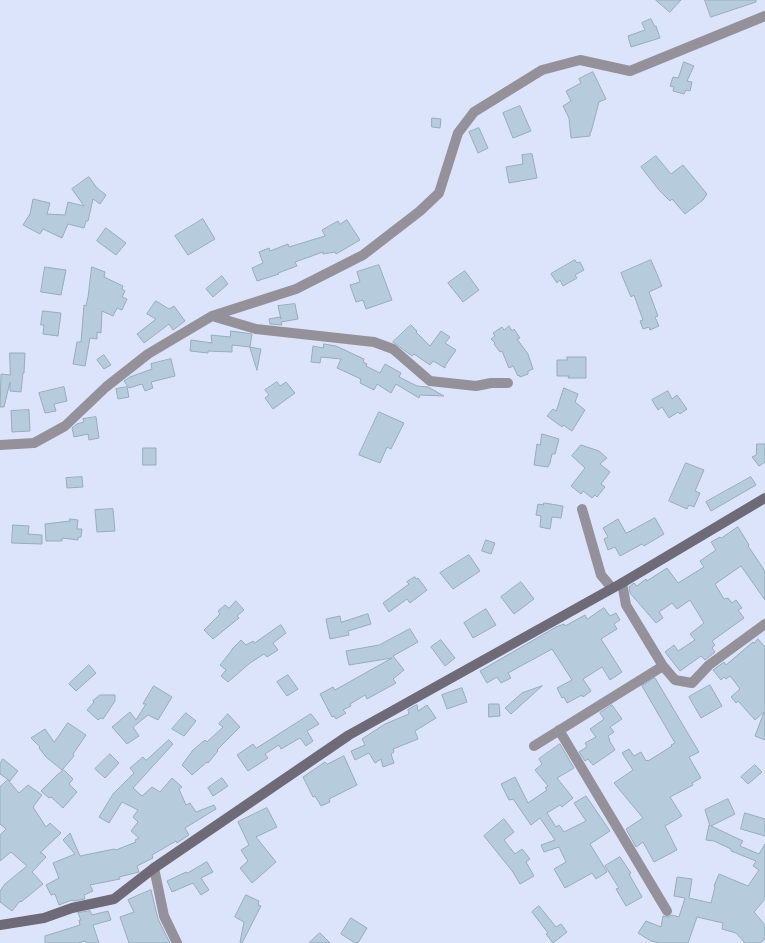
<!DOCTYPE html>
<html>
<head>
<meta charset="utf-8">
<style>
  body { margin:0 }
  canvas { display:block; background:#dce4fb }
</style>
</head>
<body>
<canvas width="765" height="943"></canvas>
<script>
const ctx = document.querySelector('canvas').getContext('2d');
ctx.lineJoin = 'round';
function fillPath(path, color) { ctx.fillStyle = color; ctx.fill(path, 'evenodd'); }
function trace(path, color, width, dash) { ctx.strokeStyle = color; ctx.lineWidth = width; ctx.lineCap = dash ? 'butt' : 'round'; ctx.setLineDash(dash || []); ctx.stroke(path); }
const building = new Path2D(`
  M656 0H681L670 12Z
  M705 0H756V2L711 17Z
  M651 19 655 27 656 26 660 38 631 47 628 36 645 30 642 23Z
  M684 62 694 66 687 81 692 82 690 91 686 90 684 94 673 91 674 87 670 86 673 77 678 78Z
  M593 72 606 99 599 102 591 132H590V136L571 138 569 118 563 106 571 101 566 91 581 83 579 79Z
  M520 106 531 131 513 138 503 113Z
  M432 118 441 119 440 128 432 127Z
  M479 128 488 148 478 153 469 132Z
  M532 154 537 178 509 183 506 167 523 164 522 155Z
  M656 156 671 174 683 165 707 194 703 200 685 214 672 199 670 201 659 190 641 167Z
  M89 177 97 188 106 195 100 204 93 199 88 221H86L84 228 68 224 62 238 43 229 40 234 23 225 30 214 33 199 50 203 47 214 65 215 68 202 84 206 72 189Z
  M203 219 215 239 188 255 175 236Z
  M347 220 360 240 336 254 335 252 323 254V252L295 262 297 266 278 273 279 274 257 281 252 268 263 263 259 252 269 248 270 251 288 244 289 247 325 236 322 230 338 221 340 224Z
  M106 228 126 243 116 255 97 241Z
  M575 260 577 263 580 262 584 270 575 275 577 278 563 286 560 280 557 283 551 274Z
  M651 260 662 286 649 292 658 316 655 317 659 326 650 330 649 327 643 329 640 321 643 320 634 295 631 297 621 273Z
  M379 265 392 300 366 309 363 300 356 302 350 285 360 282 357 272Z
  M45 267 66 270 61 295 41 292Z
  M92 267 105 272 104 277 123 286 122 289 125 291 122 297 127 299 122 310 117 308 113 316 102 311 101 333 97 332V339L90 338 85 366 73 364 77 342H81L84 305 86 306 88 297Z
  M465 271 479 290 463 302 448 283Z
  M222 276 228 284 213 297 206 289Z
  M156 301 169 309 174 306 185 321 173 330 169 324 144 343 137 334 156 319 147 314Z
  M295 304 298 319 281 322 282 325 270 324 269 319 280 317 281 319 278 306Z
  M43 311 61 313 58 336 43 334 44 325H41Z
  M411 325 417 331 416 332 430 346 441 331 450 337 445 343 456 350 445 366V368L433 361 430 365 414 354 412 356 393 342Z
  M509 326 512 331 514 329 520 338 517 339 528 354 533 369 528 371V374L520 377 519 375 518 376 513 366 509 368 502 351 500 352 494 344 495 343 491 339 495 336 493 333 502 327 504 330Z
  M231 331 252 334 250 347 232 345V352L208 351V353L190 351 191 340 212 343 211 335 230 337Z
  M324 344 336 346 364 359 363 362 367 364 366 366 380 373 385 364 401 373 399 377 417 386 428 387 444 396 420 395 419 398 396 384 391 393 377 384 374 390 360 383 361 379 337 368 341 359 321 357 320 363 311 362 313 346 323 348Z
  M250 347 261 349 257 370Z
  M10 353H25L24 373H23L21 392 10 391V382L4 407H0L1 374 10 375Z
  M104 355 111 365 104 369 97 360Z
  M567 357H586V378H568L569 376H557V360H567Z
  M171 359 175 376 151 382 153 388 145 391 142 384 129 388 124 381 130 377 152 369 151 364Z
  M277 382 280 386 286 382 295 393 273 409 265 398 269 395 265 390Z
  M64 387 67 401 54 404 56 411 45 413 39 393Z
  M127 387 129 397 118 399 116 389Z
  M564 388 578 394 575 402 585 410 572 431 563 425 562 427 547 416 553 409 556 411Z
  M668 391 672 399 677 395 687 409 680 414 678 412 669 418 662 407 658 410 652 400Z
  M29 410 30 431 12 432 11 411Z
  M379 412 404 423 391 449 387 447 380 463 359 455Z
  M96 417 99 438 89 440 88 434 74 437 72 428 77 424 84 422 83 419Z
  M542 434 559 439 555 454H552L550 463 548 467 534 465 537 444 540 445Z
  M757 444H765V462L759 466 752 457 756 455Z
  M581 445 599 451 607 458 600 464 610 472 601 484 605 487 597 497 595 495 592 498 583 491 581 494 571 486 585 468 572 456Z
  M143 448H156V465H143Z
  M686 463 704 470 695 491 700 493 694 507 689 505 687 509 669 501Z
  M82 477 83 487 67 488 66 478Z
  M751 477 756 485 711 511 706 502Z
  M544 503 563 506 561 518 552 517 550 529 540 527 541 516 536 515 538 504 543 505Z
  M113 509 115 531 97 532 95 510Z
  M655 518 664 534 644 546 642 544 620 556 615 547 608 550 604 539 608 537 603 528 618 519 626 533Z
  M70 519 78 520 77 529H82L81 537H78V540L62 538V541H46L45 524 70 521Z
  M13 525 29 526 28 534 42 535V544L12 543Z
  M738 527 749 545 748 546 765 571V600L741 566 715 584 724 599 728 598 732 603 736 600 742 608 738 610 744 618 712 641 715 645 712 648 715 652 705 660 701 656 680 671 665 652 674 645 678 651 695 640 690 634 704 623 690 600 677 609 672 603 659 612 663 618 656 623 630 593 629 587 634 583 637 586 646 579 647 581 667 568 678 583 704 567 700 561 716 550 711 542 720 537 721 538Z
  M486 540 495 543 491 554 482 551Z
  M469 555 480 571 453 589 440 573Z
  M415 577 416 579 418 578 427 590 410 603 407 599 389 612 383 603 409 584 407 582Z
  M521 582 534 599 514 614 501 597Z
  M236 601 244 610 237 616 239 618 213 639 204 630 220 614 218 611 225 605 229 608Z
  M604 608 610 616 616 613 620 620 614 624 617 629 601 639 622 672 610 680 602 667 583 679 591 691 583 697 582 695 567 703 564 697 562 698 557 688 572 680 552 649 508 673 511 678 501 683 497 677 487 683 480 671 556 627 564 624 565 626 585 615 587 619Z
  M486 609 496 625 473 638 464 623Z
  M368 614 371 624 348 631 349 635 330 639 326 619 340 616 341 622Z
  M281 625 286 633 273 643 278 650 267 657 264 654 250 663 228 682 221 676 226 670 220 665 232 650V649L241 640 246 645 253 641 254 643Z
  M410 629 418 642 393 656 404 670 393 679 396 683 367 699 365 695 350 704 351 706 343 710 346 713 336 719 334 716 332 717 320 694 333 687 335 690 392 658 349 665 346 651 379 645Z
  M758 639 765 647V740L755 736 764 712 755 720 738 701 736 703 731 697 740 689 735 682 730 676 726 679 724 677 721 680 713 670 724 662 726 665 753 642 754 643Z
  M441 640 455 658 445 666 431 647Z
  M89 665 96 673 76 691 69 684Z
  M288 675 298 689 287 696 277 682Z
  M655 678 699 752 689 757 701 778 692 783 693 785 670 797 682 816 665 826 677 850 654 862 643 842 636 847 626 829 643 818 614 783 633 770 622 753 629 749 634 756 641 752 646 761 647 760 648 761 672 746 671 745 675 743 642 686Z
  M710 685 722 706 701 718 689 697Z
  M154 686 172 697 158 720 148 715 133 727 139 736 127 744 112 727 130 712 136 720 146 704H143L144 702Z
  M542 686 511 714 505 708 522 693Z
  M462 688 467 702 447 709 442 695Z
  M100 695H115V701L103 719 101 718 98 720 87 710 94 702 93 701Z
  M489 704H499L500 716 489 717Z
  M417 705 418 711 427 705 436 718 415 731 418 739 393 749 394 752 391 754 394 763 383 767 381 759 375 763 369 753 355 760 351 751 365 745 362 739 385 724 409 714 408 710Z
  M612 705 622 719 610 727 614 732 608 736 610 740H609L615 750 593 765 588 759 585 761 579 752 587 747 585 743 596 737 590 729 604 719 600 713Z
  M186 713 196 721 184 736 172 729Z
  M228 714 240 727 217 750 218 751 208 763 207 762 192 775 182 765 193 750 205 740 207 742 223 727 219 724Z
  M311 714 319 724 307 731 313 741 306 746 300 738 281 749 279 745 265 754 268 758 248 771 237 755 253 744 256 748Z
  M68 723 86 735 73 754 74 756 62 770 46 757 39 748 40 747 31 738 45 729 54 742Z
  M169 740 173 744 133 788 142 796 152 787 160 792 172 778 182 787 179 789 186 805 190 803 196 812 214 805 216 809 185 828 189 835 177 843 176 841 152 855 153 858 137 866 139 872 119 877 120 879 90 885 93 891 84 895 85 899 74 901 72 900 59 905 55 894 51 895 46 885 59 878 53 863 75 854 63 840 70 833 80 856 114 849 116 850 136 842 135 840 139 838 131 831 138 822 133 817 138 810 122 802 109 823 99 817 113 794 134 773 130 768 143 757 146 760Z
  M560 744 574 768 557 778 573 798 562 807 560 805 547 813 556 827 559 825 564 832 586 821 574 803 586 796 610 831 590 844 607 872 596 879 592 873 565 888 554 869 566 862 559 847 544 852 541 845 555 840 540 818 531 825 513 799 509 800 501 784 515 777 528 803 547 790 545 788 548 786 535 770 542 764 539 759Z
  M110 754 119 763 105 778 95 769Z
  M344 756 357 785 329 799 330 802 321 806 315 796 313 797 303 777 325 762 327 764Z
  M3 759 18 771 10 781 0 774V764Z
  M755 765 762 772 748 784 741 777Z
  M64 770 73 779 69 784 77 792 63 808 51 797 49 798 41 791 57 775Z
  M222 778 228 786 213 796 208 788Z
  M8 780 19 793 28 785 42 795 33 807 46 827 50 823 61 833 40 853H42L46 857 32 872 43 884 21 902 20 901 12 911 0 902V891L5 884 27 866 11 852 0 861V835L6 829 0 824V787Z
  M728 799 735 814 711 826 743 841 740 846 759 854 765 844V899L754 912 765 925V939L760 943H745L736 933 722 929 723 923 697 917 688 943H659L651 941 638 933 646 921 661 927 663 916 667 917 672 915 679 917 685 898 674 896 677 877 692 879 689 898 711 903 715 887 714 886 719 874 748 886 759 870 753 866 756 861 731 851V849L714 841 706 840 709 825 710 826 705 810Z
  M267 808 277 827 256 837 276 862 252 883 240 868 248 861 241 850 249 845 238 822Z
  M745 813 765 819V836L741 829Z
  M504 819 514 832 504 840 515 854 522 849 530 859 526 862 534 876 520 884 513 872 484 836Z
  M620 857 631 873 629 874 642 897 626 906 616 889 619 888 605 866Z
  M207 862 213 872 201 878 209 890 201 895 193 883 172 892 167 881 186 872 187 873Z
  M151 890 158 919 170 943H129L120 917 134 912 128 900Z
  M246 895 259 901 258 905 261 906 242 943 240 942 244 922 235 917Z
  M539 906 556 927 561 924 567 932 553 943 546 934 548 933 532 912Z
  M90 911 92 915 108 911 111 920 93 925 99 943H86L85 941 78 943H45V936L80 925 79 920H81L78 913Z
  M351 918 367 928 358 943H355L341 934Z
  M320 933 330 943H309Z`);
fillPath(building, '#b6ccdc');
trace(building, '#97acbc', 1);
trace(new Path2D(`
  M212 316 256 329 374 342 393 349 430 381 476 386 491 383H508
  M0 445 34 443 65 426 106 387 148 354 212 316 296 289 363 255 420 211 439 193 458 133 474 112 542 70 580 60 630 71 765 16
  M582 509 601 575 612 588
  M622 583 626 605 663 666 675 680 692 683 709 665 765 624
  M559 730 667 911
  M534 746 663 666
  M154 868 164 916 177 943`), '#95919b', 10);
trace(new Path2D(`
  M0 925 44 918 72 908 114 899 154 868 349 735 622 583 765 498`), '#6e6a78', 10);
</script>
</body>
</html>
